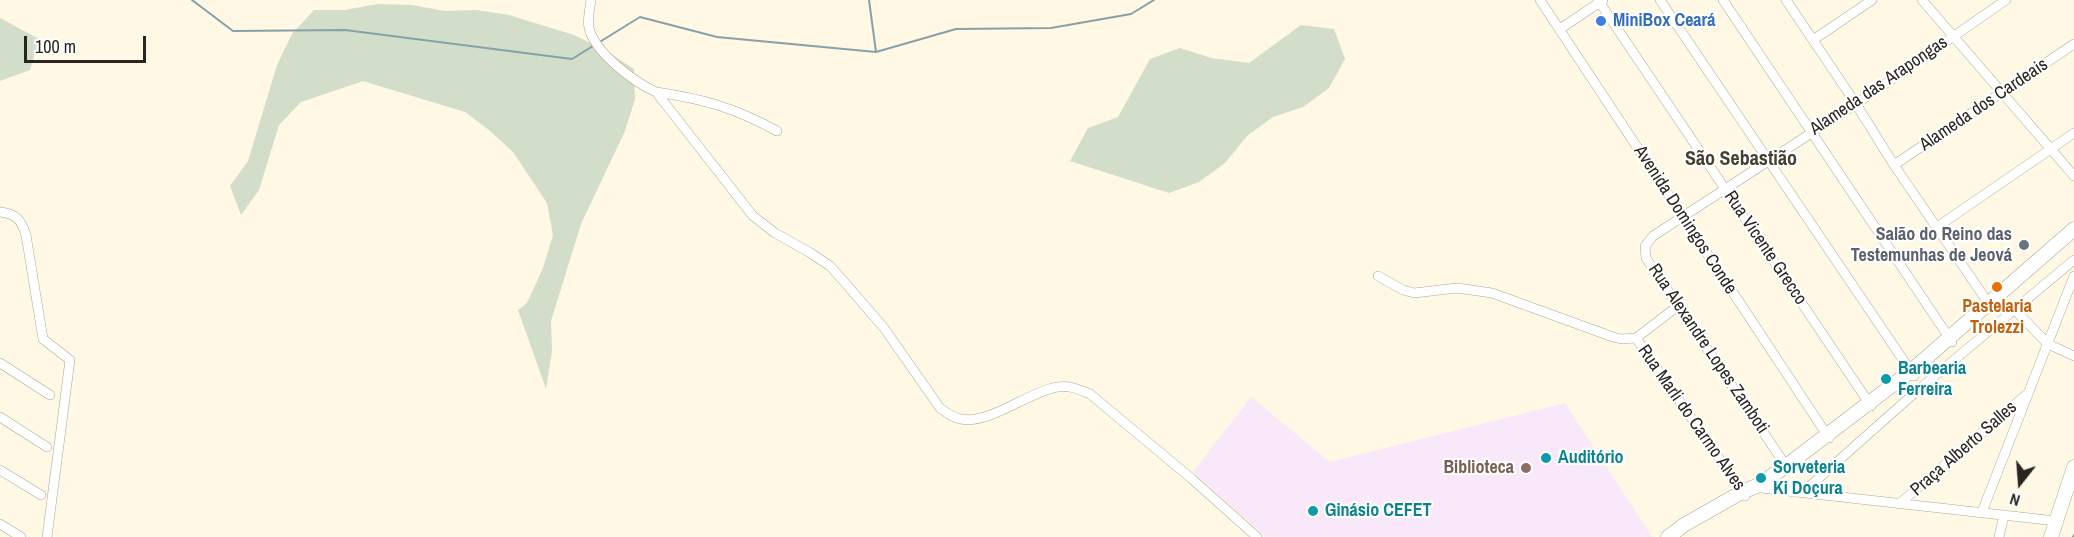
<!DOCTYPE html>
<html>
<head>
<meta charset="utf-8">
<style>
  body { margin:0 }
  #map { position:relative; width:2074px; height:537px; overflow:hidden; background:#fef8e4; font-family:"Archivo Narrow",sans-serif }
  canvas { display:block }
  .north { position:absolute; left:1990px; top:453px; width:60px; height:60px; -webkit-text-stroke:4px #fff; paint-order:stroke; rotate:197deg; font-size:16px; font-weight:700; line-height:24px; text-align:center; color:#29261f }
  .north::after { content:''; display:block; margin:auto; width:21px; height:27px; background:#29261f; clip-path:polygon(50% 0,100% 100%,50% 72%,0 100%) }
  .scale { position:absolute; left:24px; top:36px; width:122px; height:27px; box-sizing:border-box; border:3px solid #29261f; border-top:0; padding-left:8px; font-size:18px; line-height:21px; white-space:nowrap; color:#29261f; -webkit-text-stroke:4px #fff; paint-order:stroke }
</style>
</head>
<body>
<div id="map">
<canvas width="2074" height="537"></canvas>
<div class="north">N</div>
<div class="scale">100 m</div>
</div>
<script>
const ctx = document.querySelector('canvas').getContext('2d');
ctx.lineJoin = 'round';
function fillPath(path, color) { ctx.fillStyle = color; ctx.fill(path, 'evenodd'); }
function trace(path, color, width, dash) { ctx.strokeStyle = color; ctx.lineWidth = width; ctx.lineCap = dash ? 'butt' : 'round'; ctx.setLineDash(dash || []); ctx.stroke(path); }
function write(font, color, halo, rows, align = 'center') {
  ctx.font = font + ' "Archivo Narrow",sans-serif'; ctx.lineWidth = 4.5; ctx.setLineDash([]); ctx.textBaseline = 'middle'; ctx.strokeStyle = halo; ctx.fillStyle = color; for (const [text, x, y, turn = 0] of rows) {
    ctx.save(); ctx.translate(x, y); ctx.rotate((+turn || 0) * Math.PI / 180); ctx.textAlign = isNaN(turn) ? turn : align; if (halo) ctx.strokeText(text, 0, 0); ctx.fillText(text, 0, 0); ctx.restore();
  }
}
fillPath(new Path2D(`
  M1251 397 1330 462 1565 403 1652 537H1266L1193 472Z`), '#f9e8f9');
fillPath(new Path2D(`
  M377 4 412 5 445 11 476 10 509 15 574 35 605 50 634 69 635 99 625 131 581 224 551 321 552 351 546 389 518 310 527 303 543 268 553 235 547 203 513 152 489 130 465 112 363 81 301 102 279 125 259 190 241 215 230 186 248 161 277 65 292 34 314 10H345Z
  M0 18 39 39 30 70 0 81Z
  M1301 25 1334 29 1345 59 1329 88 1303 107 1273 117 1247 136 1225 163 1199 182 1169 193 1070 161 1088 128 1118 117 1150 59 1180 48 1211 58 1249 63Z`), '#d2deca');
trace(new Path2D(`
  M192 0 233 31 345 30 572 59 593 46
  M869 0 876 52
  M598 43 640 17 717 37 876 52 956 29 1051 28 1131 14 1154 0
  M2073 537 2074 535`), '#87a1aa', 2);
const street = new Path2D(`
  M591 0C590 9 587 20 589 28 595 53 634 82 656 92L753 216 775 233 809 252 830 266 847 285 884 328 940 408C947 413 953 418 961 419 990 425 1029 391 1058 387 1070 385 1080 390 1090 394L1192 479 1257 537
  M1540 0 1829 438
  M1598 0 1871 406
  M1660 0 1914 376
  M1723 0 1952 342
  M1786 0 1856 104 1894 165 1991 307
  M1922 0 2074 176
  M1560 29 1603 0
  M1813 40 1872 0
  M656 92C704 99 735 108 777 131
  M1894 165 2074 44
  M0 212C17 214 21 220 26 235L43 339 70 360 47 537
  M1937 227 2074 133
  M1378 276 1403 290 1414 293 1457 288 1492 293 1613 337 1621 339 1636 338
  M2014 309 2048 344 2074 356
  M1636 338 1745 496
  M1636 338 1678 306
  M0 363 50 395
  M0 417 47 447
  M1788 469 1646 258 1645 246 1653 236 1856 104 2006 0
  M0 470 41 495
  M1759 485 1761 488 2056 521
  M1802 493 1918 390 2074 260
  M1899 504 2026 395
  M1982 512 2074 276
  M0 524 21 537
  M1999 537 2004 515`);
const secondary = new Path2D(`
  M1668 537 1684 525 1742 492 1759 485 1786 466 1911 371 2074 229
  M2051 537 2074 467`);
trace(street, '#ada895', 10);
trace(secondary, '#ada895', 15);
trace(street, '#fff', 9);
trace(secondary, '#fff', 14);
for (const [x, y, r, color] of [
  [1601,21,6,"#3f7fe0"],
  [2024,245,6,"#6b7280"],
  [1997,287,6,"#e8710a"],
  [1886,379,6,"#0f9aa8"],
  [1546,458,6,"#0f9aa8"],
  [1526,468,6,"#8d6e63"],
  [1761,478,6,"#0f9aa8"],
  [1313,511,6,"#0f9aa8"]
]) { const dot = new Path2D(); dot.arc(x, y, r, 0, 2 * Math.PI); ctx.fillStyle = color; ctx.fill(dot); trace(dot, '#fff', 2); }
write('bold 18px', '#366cbe', '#fff', [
  ["MiniBox Ceará",1613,21]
], 'left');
write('18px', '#29261f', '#fff', [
  ["Alameda das Arapongas",1879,86,-34],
  ["Alameda dos Cardeais",1984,105,-34],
  ["Avenida Domingos Conde",1685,220,57],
  ["Rua Vicente Grecco",1765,248,56],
  ["Rua Alexandre Lopes Zamboti",1708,349,56],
  ["Rua Marli do Carmo Alves",1691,418,55],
  ["Praça Alberto Salles",1964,449,-41]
]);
write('bold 18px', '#5b616d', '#fff', [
  ["Salão do Reino das",2012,235],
  ["Testemunhas de Jeová",2012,256]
], 'right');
write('bold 18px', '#c56008', '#fff', [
  ["Pastelaria",1997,307],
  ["Trolezzi",1997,328]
]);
write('bold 18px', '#0d838f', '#fff', [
  ["Barbearia",1898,369],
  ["Ferreira",1898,390],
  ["Auditório",1558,458],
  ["Sorveteria",1773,468],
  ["Ki Doçura",1773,489],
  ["Ginásio CEFET",1325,511]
], 'left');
write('bold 18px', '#785e54', '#fff', [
  ["Biblioteca",1514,468]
], 'right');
write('bold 20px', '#443f2f', '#fff', [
  ["São Sebastião",1741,160]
]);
</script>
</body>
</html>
